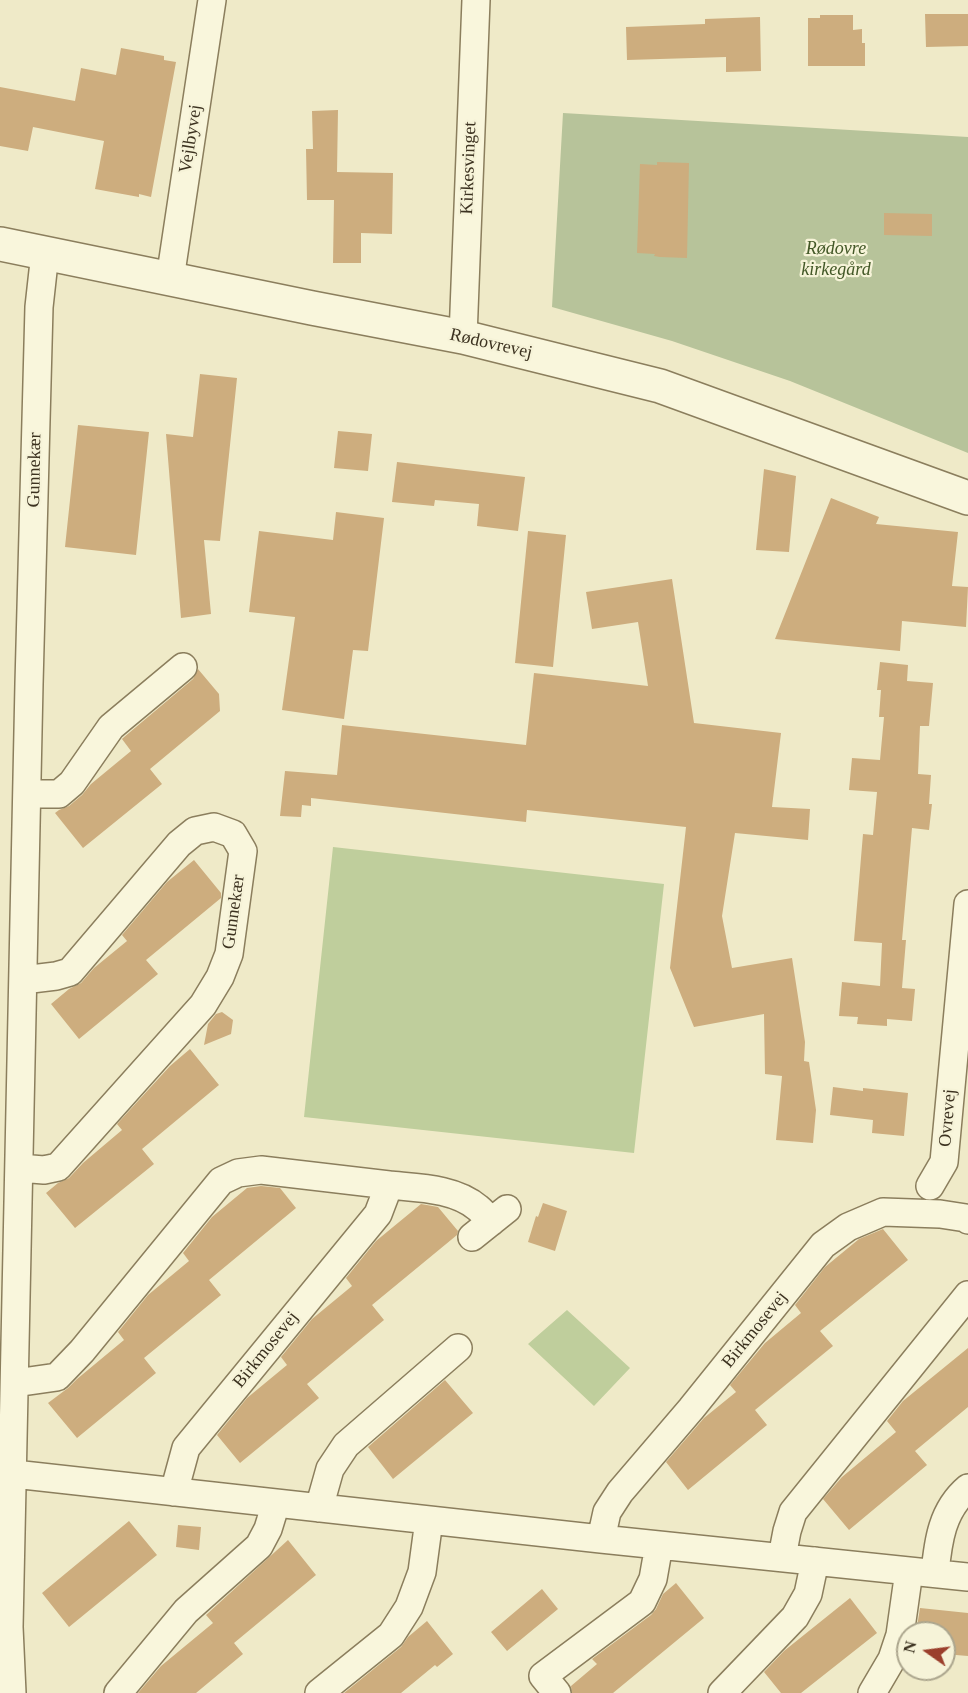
<!DOCTYPE html>
<html>
<head>
<meta charset="utf-8">
<style>
  body { margin:0 }
  #map { position:relative; width:968px; height:1693px; overflow:hidden; background:#efeac8; font-family:"Times New Roman",serif }
  canvas { display:block }
  .north { position:absolute; left:896px; top:1621px; width:60px; height:60px; box-sizing:border-box; background:#f6f3d8; border:2px solid #aca68e; border-radius:50%; rotate:284deg; font-size:16px; font-weight:700; line-height:24px; text-align:center; color:#3c3220 }
  .north::after { content:''; display:block; margin:auto; width:21px; height:27px; background:#9b3f2c; clip-path:polygon(50% 0,100% 100%,50% 72%,0 100%) }
</style>
</head>
<body>
<div id="map">
<canvas width="968" height="1693"></canvas>
<div class="north">N</div>
</div>
<script>
const ctx = document.querySelector('canvas').getContext('2d');
ctx.lineJoin = 'round';
function fillPath(path, color) { ctx.fillStyle = color; ctx.fill(path, 'evenodd'); }
function trace(path, color, width, dash) { ctx.strokeStyle = color; ctx.lineWidth = width; ctx.lineCap = dash ? 'butt' : 'round'; ctx.setLineDash(dash || []); ctx.stroke(path); }
function write(font, color, halo, rows, align = 'center') {
  ctx.font = font + ' "Times New Roman",serif'; ctx.lineWidth = 4.5; ctx.setLineDash([]); ctx.textBaseline = 'middle'; ctx.strokeStyle = halo; ctx.fillStyle = color; for (const [text, x, y, turn = 0] of rows) {
    ctx.save(); ctx.translate(x, y); ctx.rotate((+turn || 0) * Math.PI / 180); ctx.textAlign = isNaN(turn) ? turn : align; if (halo) ctx.strokeText(text, 0, 0); ctx.fillText(text, 0, 0); ctx.restore();
  }
}
fillPath(new Path2D(`
  M333 847 664 884 634 1153 304 1117Z
  M567 1310 630 1368 594 1406 528 1344Z`), '#bfce9c');
fillPath(new Path2D(`
  M563 113 968 137V453L790 381 672 341 552 307Z`), '#b7c39a');
fillPath(new Path2D(`
  M925 14H968V46L926 47Z
  M820 15H853V30L862 29V43H865V66H808V18H820Z
  M760 17 761 71 726 72V57L627 60 626 27 705 24V19Z
  M121 48 164 56V60L176 62 151 197 139 194V197L95 189 104 141 33 127 28 151 0 146V87L75 101 81 68 116 75Z
  M338 110 337 172 393 173 392 234 361 233V263H333L334 200H307L306 149H313L312 111Z
  M657 162 689 163 687 258 660 257 654 256 655 254 637 253 640 164 657 165Z
  M884 213 932 214V236L884 235Z
  M200 374 237 378 220 541 204 540 211 614 181 618 166 434 193 437Z
  M78 425 149 432 136 555 65 547Z
  M338 431 372 434 368 471 334 468Z
  M397 462 525 477 518 531 477 526 479 504 435 500 434 506 392 502Z
  M764 469 796 476 789 552 756 550Z
  M831 498 879 517 876 524 958 532 952 586 968 587 966 627 902 621 900 651 775 639Z
  M336 512 384 518 368 651 353 650 344 719 282 710 295 617 249 612 259 531 333 540Z
  M528 531 566 535 553 667 515 663Z
  M672 579 694 723 781 733 772 807 810 809 808 840 735 833 722 916 732 968 792 958 805 1042 804 1061 809 1062 816 1110 813 1143 776 1140 782 1076 765 1074 764 1014 694 1027 670 968 686 827 527 810 526 822 311 798V806L302 805 301 817 280 816 285 771 337 775 342 725 526 745 534 673 648 686 638 622 592 629 586 592Z
  M880 662 908 665 907 681 933 683 929 726H920L918 774 931 775 929 804H932L929 830 912 828 902 940H906L902 988 915 989 912 1021 887 1019V1026L857 1024 858 1017 839 1016 842 982 880 986 882 943 854 941 863 834 873 835 877 792 849 790 852 758 880 760 884 717H879L881 690H877Z
  M198 669 219 694 220 711 150 769 162 784 83 848 55 813 59 810 69 806 82 795 91 784 131 751 122 739 123 738 193 679Z
  M194 860 221 893V898L146 960 158 974 79 1039 51 1004 69 989 81 983 94 968 127 941 122 935 167 882Z
  M222 1012 233 1020 231 1034 204 1045 208 1024 216 1014Z
  M190 1049 219 1085 142 1149 154 1164 75 1228 46 1193 58 1183 69 1178 83 1163 122 1130 117 1124 170 1066Z
  M833 1087 863 1091V1088L908 1093 904 1136 872 1133 873 1120 830 1115Z
  M261 1186 280 1188 296 1208 209 1280 221 1295 144 1358 156 1373 77 1438 48 1403 68 1388 77 1379 124 1340 118 1332 148 1295 189 1261 183 1253 212 1217 247 1188Z
  M543 1203 567 1211 555 1251 528 1242 536 1216 538 1217Z
  M421 1204 438 1207 458 1231 457 1235 372 1305 384 1320 307 1384 319 1398 240 1463 217 1435 247 1398 287 1365 281 1357 312 1319 352 1286 346 1278 376 1241Z
  M883 1229 908 1260 820 1331 833 1346 755 1410 767 1425 688 1490 666 1462 704 1418 736 1392 730 1385 765 1343 801 1313 795 1305 825 1267 859 1239Z
  M968 1348V1407L915 1451 927 1465 849 1530 823 1499 842 1477 896 1432 887 1421 903 1401Z
  M445 1380 473 1413 393 1479 368 1447Z
  M129 1521 157 1555 69 1627 42 1593Z
  M178 1525 201 1527 199 1550 176 1547Z
  M288 1540 316 1575 234 1643 243 1654 196 1693H138L161 1666 213 1623 206 1615Z
  M676 1583 704 1618 613 1693H572L571 1686 597 1664 592 1659 651 1615 656 1609 663 1594Z
  M542 1589 558 1609 507 1651 491 1632Z
  M850 1598 877 1633 801 1693H781L764 1672 784 1651Z
  M920 1608 968 1613V1656L944 1654V1633H916Z
  M427 1621 453 1654 437 1667 435 1665 401 1693H344L401 1647 408 1637Z`), '#cdad7e');
const minor = new Path2D(`
  M170 279 212 0
  M463 337 476 0
  M27 794H59L72 783 111 727 183 667
  M19 1168 44 1170 58 1167 203 1005 220 977 229 954 243 851 233 834 214 827 195 831 179 844 70 972 56 976 23 980
  M389 1185C418 1188 455 1188 478 1208 483 1212 487 1217 491 1222
  M930 1186 944 1162 968 904
  M472 1237 507 1209
  M15 1383 57 1377 82 1351 221 1181 238 1173 261 1170 389 1185 378 1214 186 1448 174 1492
  M14 1474 601 1539 968 1577
  M319 1508 330 1469 346 1445 458 1348
  M601 1539 607 1512 620 1492 691 1409 823 1245 848 1227 883 1212 940 1214 966 1218 968 1220
  M782 1557 787 1531 793 1512 968 1295
  M935 1573C938 1541 942 1510 968 1488
  M12 1693 9 1627 29 684 39 307 45 253
  M118 1693 186 1611 259 1546 268 1529 276 1503
  M319 1693 391 1635 409 1607 422 1572 429 1520
  M557 1693 543 1676 642 1602 653 1579 659 1545
  M722 1693 795 1617 808 1594 815 1561
  M872 1693 892 1659 900 1635 909 1571`);
const tertiary = new Path2D(`
  M0 244 312 308 463 337 660 386 968 498`);
trace(minor, '#8b7e5d', 30);
trace(tertiary, '#8b7e5d', 36);
trace(minor, '#f9f6dc', 27);
trace(tertiary, '#f9f6dc', 33);
write('18px', '#3c3220', '#f6f3d8', [
  ["Vejlbyvej",191,139,-81],
  ["Kirkesvinget",469,168,-88],
  ["Rødovrevej",491,344,13],
  ["Gunnekær",35,470,-89],
  ["Gunnekær",234,912,-82],
  ["Ovrevej",948,1118,-85],
  ["Birkmosevej",755,1330,-51],
  ["Birkmosevej",266,1350,-51]
]);
write('italic 18px', '#435827', '#f6f3d8', [
  ["Rødovre",836,249],
  ["kirkegård",836,270]
]);
</script>
</body>
</html>
